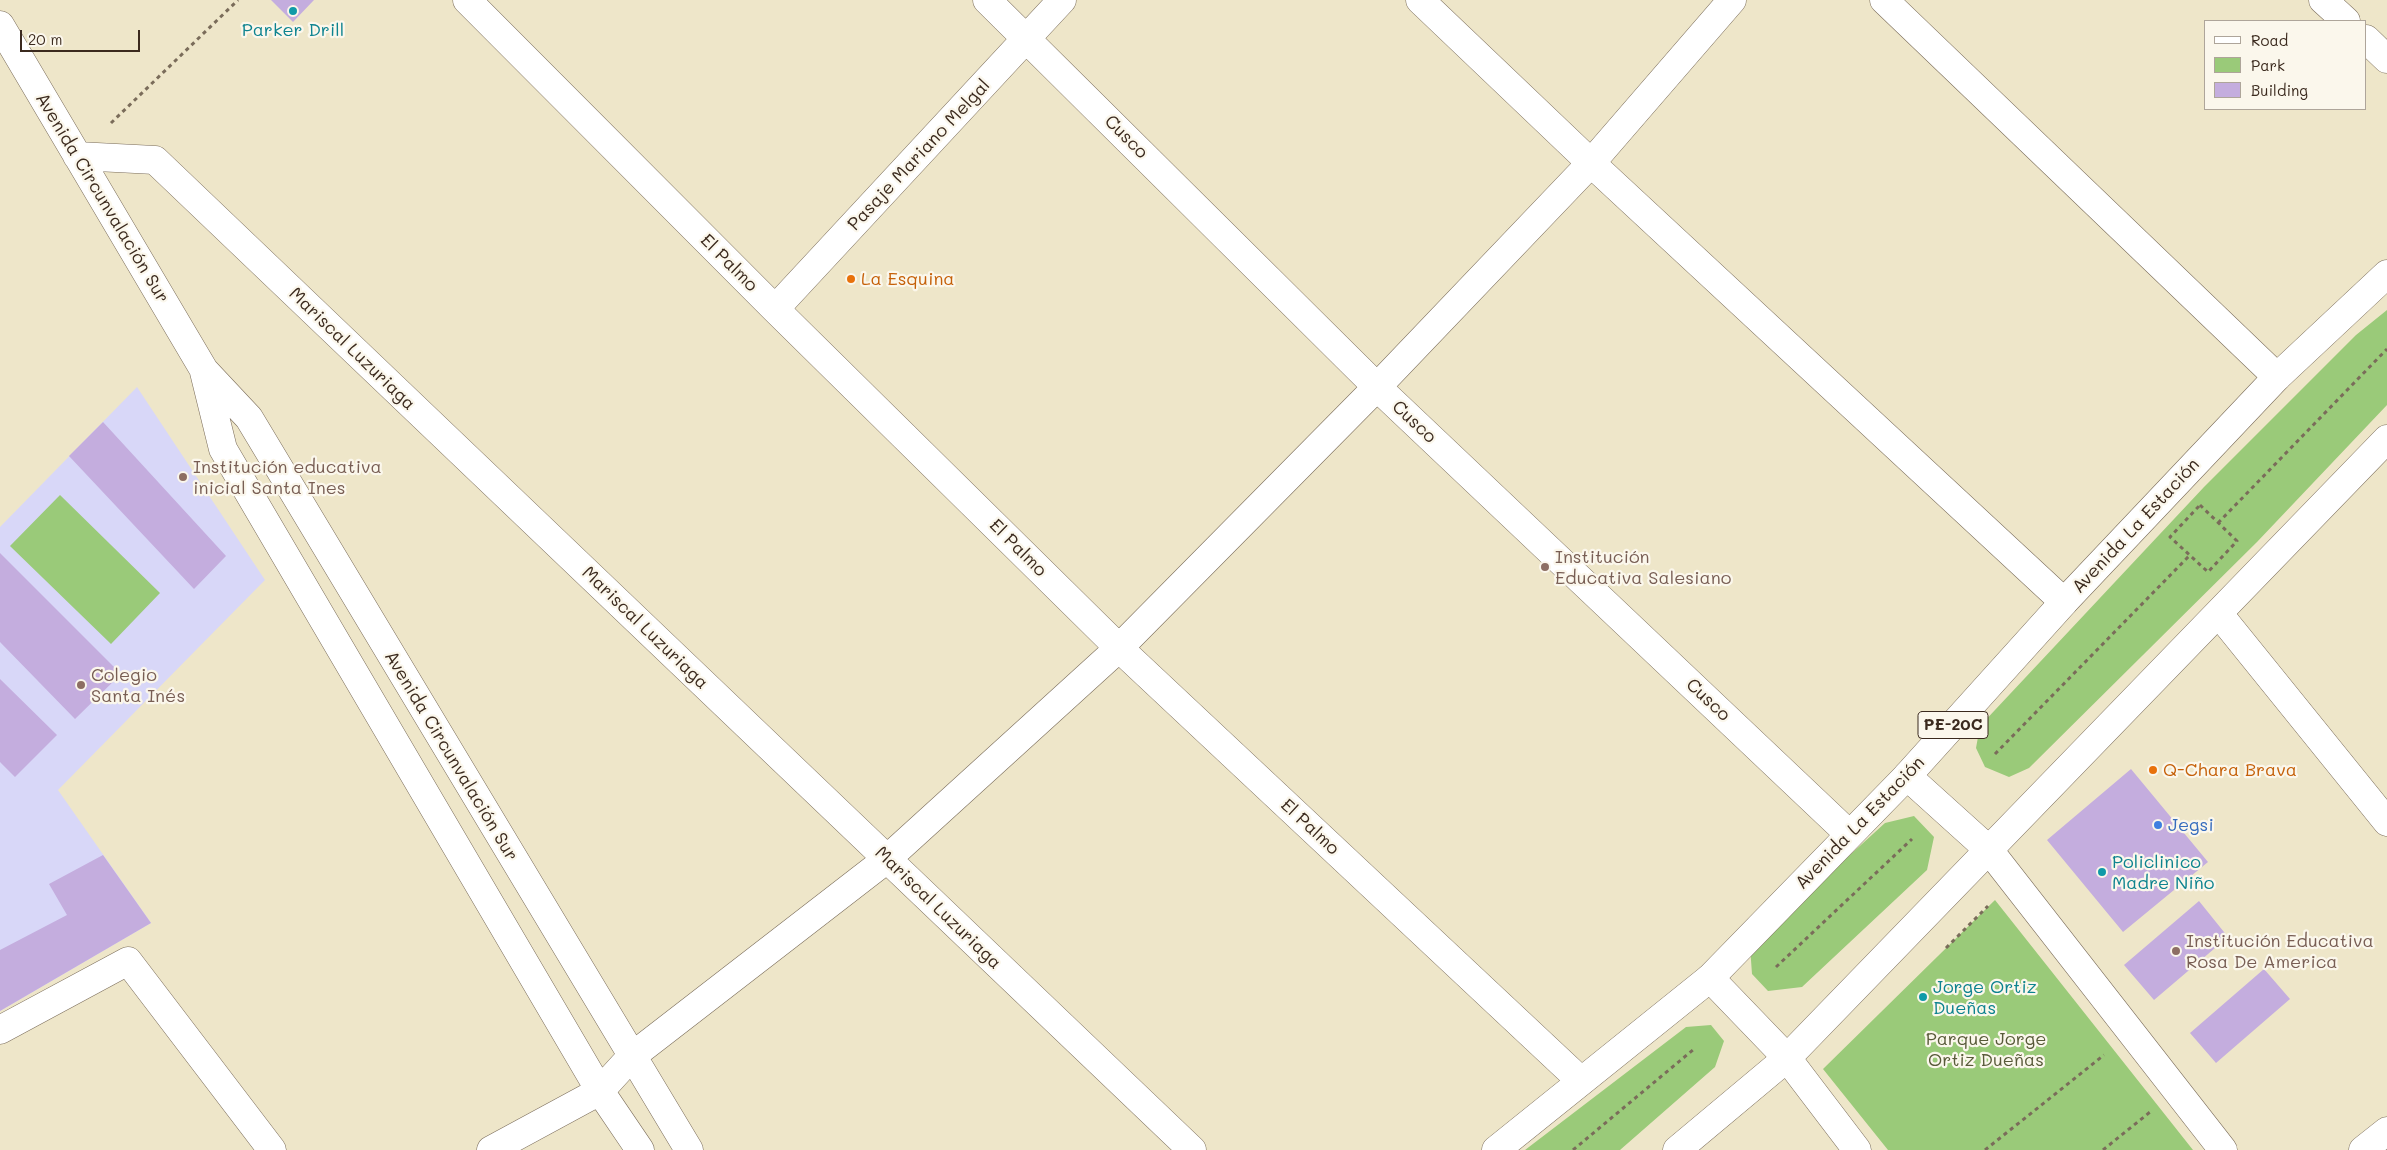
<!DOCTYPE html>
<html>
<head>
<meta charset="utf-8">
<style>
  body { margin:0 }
  #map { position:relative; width:2387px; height:1150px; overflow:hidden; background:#eee6c9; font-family:Mali,sans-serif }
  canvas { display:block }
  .legend { position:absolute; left:2204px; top:20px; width:162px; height:90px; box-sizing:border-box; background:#fbf7ec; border:1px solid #aea59a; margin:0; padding:6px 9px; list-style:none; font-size:15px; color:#3b2a1e }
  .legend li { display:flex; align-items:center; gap:10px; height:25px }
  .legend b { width:25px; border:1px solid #aea59a }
  .scale { position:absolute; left:20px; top:30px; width:120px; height:22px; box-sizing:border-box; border:2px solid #3b2a1e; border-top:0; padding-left:6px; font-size:15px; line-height:18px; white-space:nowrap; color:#3b2a1e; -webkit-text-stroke:4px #fbf7ec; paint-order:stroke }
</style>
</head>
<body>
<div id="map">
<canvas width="2387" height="1150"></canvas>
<ul class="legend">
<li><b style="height:6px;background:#fff"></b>Road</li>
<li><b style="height:14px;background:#9aca79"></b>Park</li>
<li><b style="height:14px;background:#c4adde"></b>Building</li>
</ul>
<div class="scale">20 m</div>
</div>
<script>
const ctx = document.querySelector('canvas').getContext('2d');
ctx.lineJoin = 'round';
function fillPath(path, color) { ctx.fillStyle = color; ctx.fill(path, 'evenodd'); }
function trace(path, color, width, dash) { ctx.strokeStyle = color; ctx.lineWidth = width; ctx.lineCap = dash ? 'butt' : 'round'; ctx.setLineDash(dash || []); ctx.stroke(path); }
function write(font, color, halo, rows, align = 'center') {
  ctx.font = font + ' Mali,sans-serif'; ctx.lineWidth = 4.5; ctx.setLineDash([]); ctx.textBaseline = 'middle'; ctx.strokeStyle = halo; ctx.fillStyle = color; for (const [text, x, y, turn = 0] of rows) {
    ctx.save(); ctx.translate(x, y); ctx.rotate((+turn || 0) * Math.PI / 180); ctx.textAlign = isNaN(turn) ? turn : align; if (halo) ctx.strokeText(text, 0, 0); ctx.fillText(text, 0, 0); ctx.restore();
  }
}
fillPath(new Path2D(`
  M137 387 265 580 58 790 151 923 0 1011V527Z`), '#d8d7f8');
fillPath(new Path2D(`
  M2387 310V405L2257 542 2029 768 2009 777 1985 767 1976 748 1980 726 2204 487 2356 335Z
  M60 495 160 593 111 644 10 546Z
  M1914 816 1934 837 1927 870 1802 987 1768 991 1752 974 1750 946 1885 823Z
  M1995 900 2193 1150H1888L1823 1069Z
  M1711 1025 1724 1041 1715 1067 1620 1150H1525L1686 1027Z`), '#9aca79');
fillPath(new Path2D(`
  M271 0H314L293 22Z
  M103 422 226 556 194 589 69 456Z
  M0 553 121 674 75 719 0 642Z
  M0 679 57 735 15 777 0 762Z
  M2131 769 2208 862 2123 932 2047 840Z
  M103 855 151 923 0 1011V950L67 915 49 884Z
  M2199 901 2228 937 2154 1000 2124 965Z
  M2264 969 2290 999 2216 1063 2190 1033Z`), '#c4adde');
const minor = new Path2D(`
  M467 0 775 309 1119 648 1581 1081
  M987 0 1377 387 1849 834
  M1420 0 1591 163 2064 602
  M1884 0 2277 377
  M2323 0 2346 21
  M0 25 204 370 249 418 689 1150
  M2366 39 2387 59
  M77 156 155 160 1192 1150
  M775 309 1062 0
  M204 372 223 449 600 1091 640 1150
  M2219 614 2387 822
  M1907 776 1989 850 2223 1150
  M1710 978 1787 1058 1857 1150
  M0 1030 128 961 272 1150
  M491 1150 600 1091 631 1057 887 859 1119 648 1377 387 1591 163 1732 0
  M2363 1150 2387 1131`);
const highway = new Path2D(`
  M1496 1150 1710 978 1907 776 2064 602 2277 377 2387 274
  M1677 1150 1787 1058 2387 439`);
trace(minor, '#7a6c5a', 29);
trace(highway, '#7a6c5a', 29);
trace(new Path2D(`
  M111 123 238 0
  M2200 505 2237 541 2208 572 2170 537Z
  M2218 523 2387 349
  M1995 754 2190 555
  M1946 948 1988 906
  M1776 967 1912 839
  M1573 1150 1694 1049
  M1985 1150 2104 1055
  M2103 1150 2150 1112`), '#7a6c5a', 3, [4, 4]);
trace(minor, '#fff', 28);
trace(highway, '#fff', 28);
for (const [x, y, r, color] of [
  [293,11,5,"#0f9aa8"],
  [851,279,5,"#e8710a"],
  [183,477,5,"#8d6e63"],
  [1545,567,5,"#8d6e63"],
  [81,685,5,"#8d6e63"],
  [2153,770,5,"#e8710a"],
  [2158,825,5,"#3f7fe0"],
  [2102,872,5,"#0f9aa8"],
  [2176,951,5,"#8d6e63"],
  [1923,997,5,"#0f9aa8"]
]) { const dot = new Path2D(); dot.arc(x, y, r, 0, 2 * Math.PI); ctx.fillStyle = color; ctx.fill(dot); trace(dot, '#fbf7ec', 2); }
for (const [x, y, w] of [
  [1953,725,70]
]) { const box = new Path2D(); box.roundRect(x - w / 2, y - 13.5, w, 27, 4); ctx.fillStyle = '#fbf7ec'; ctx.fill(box); trace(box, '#3b2a1e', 1); }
write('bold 16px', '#3b2a1e', null, [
  ["PE-20C",1953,725]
]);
write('18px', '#0d838f', '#fbf7ec', [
  ["Parker Drill",293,30,"center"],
  ["Policlinico",2112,862],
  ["Madre Niño",2112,883],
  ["Jorge Ortiz",1933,987],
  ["Dueñas",1933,1008]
], 'left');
write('18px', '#3b2a1e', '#fbf7ec', [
  ["Cusco",1126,137,45],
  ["Pasaje Mariano Melgal",919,155,-47],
  ["Avenida Circunvalación Sur",102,198,59],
  ["El Palmo",729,263,45],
  ["Mariscal Luzuriaga",352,349,44],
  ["Cusco",1414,422,43],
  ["Avenida La Estación",2136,526,-47],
  ["El Palmo",1018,548,45],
  ["Mariscal Luzuriaga",645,628,44],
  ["Cusco",1708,700,43],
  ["Avenida Circunvalación Sur",451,756,59],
  ["Avenida La Estación",1860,823,-46],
  ["El Palmo",1310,827,43],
  ["Mariscal Luzuriaga",938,908,44]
]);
write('18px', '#c56008', '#fbf7ec', [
  ["La Esquina",861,279],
  ["Q-Chara Brava",2163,770]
], 'left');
write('18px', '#785e54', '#fbf7ec', [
  ["Institución educativa",193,467],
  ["inicial Santa Ines",193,488],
  ["Institución",1555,557],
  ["Educativa Salesiano",1555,578],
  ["Colegio",91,675],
  ["Santa Inés",91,696],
  ["Institución Educativa",2186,941],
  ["Rosa De America",2186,962]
], 'left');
write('18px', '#366cbe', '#fbf7ec', [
  ["Jegsi",2168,825]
], 'left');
write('18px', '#585a39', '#fbf7ec', [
  ["Parque Jorge",1986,1039],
  ["Ortiz Dueñas",1986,1060]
]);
</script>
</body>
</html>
